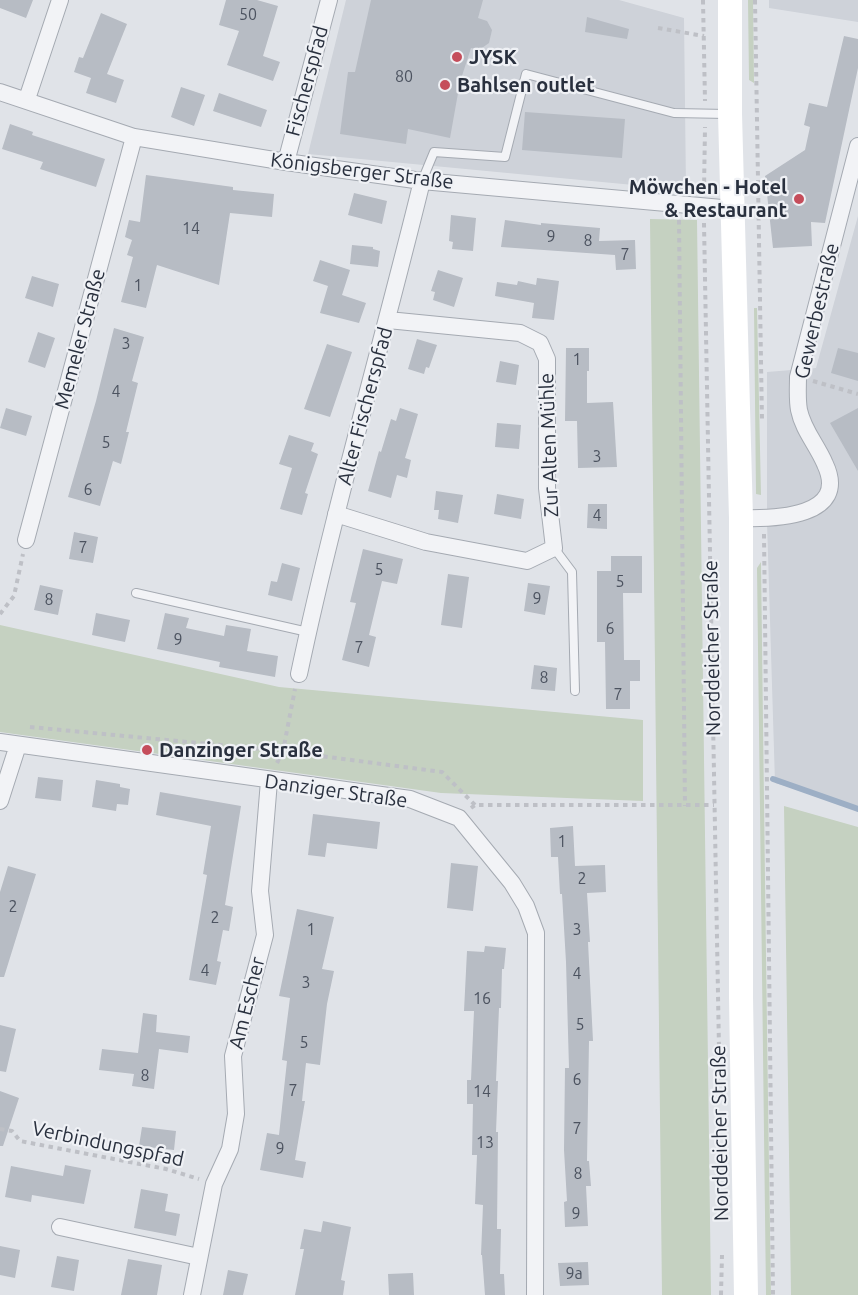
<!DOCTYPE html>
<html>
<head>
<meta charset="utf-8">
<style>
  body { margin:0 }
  canvas { display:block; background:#e0e3e8 }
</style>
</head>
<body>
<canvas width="858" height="1295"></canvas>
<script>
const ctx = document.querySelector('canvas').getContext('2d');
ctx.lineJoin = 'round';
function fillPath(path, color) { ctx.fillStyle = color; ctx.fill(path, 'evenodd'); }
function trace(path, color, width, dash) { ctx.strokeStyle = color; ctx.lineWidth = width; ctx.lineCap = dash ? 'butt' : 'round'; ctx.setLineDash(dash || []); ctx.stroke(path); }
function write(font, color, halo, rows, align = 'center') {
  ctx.font = font + ' Ubuntu,sans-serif'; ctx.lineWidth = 4.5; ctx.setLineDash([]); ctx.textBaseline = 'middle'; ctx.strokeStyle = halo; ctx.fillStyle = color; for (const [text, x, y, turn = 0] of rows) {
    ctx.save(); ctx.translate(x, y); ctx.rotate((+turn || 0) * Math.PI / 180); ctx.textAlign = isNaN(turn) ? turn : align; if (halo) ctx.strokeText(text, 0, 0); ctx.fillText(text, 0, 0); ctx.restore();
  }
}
fillPath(new Path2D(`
  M346 0H619L684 18 686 190 308 154Z
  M769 0H858V22L769 8Z
  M858 216V806L775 783 767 522V372L816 368Z`), '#ced2d9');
fillPath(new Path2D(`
  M748 0H753L754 83 749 80Z
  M650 219 697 220 711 1295H662Z
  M754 308H757L761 495 756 494Z
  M761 562C764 806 767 1051 771 1295H766L757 568Z
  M0 625 279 687 643 720V801L441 793 0 732Z
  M784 806 858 827V1295H791Z`), '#c5d1c1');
trace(new Path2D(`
  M773 779 858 809`), '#9dafc5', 6);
fillPath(new Path2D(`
  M0 0H33L26 18 0 8Z
  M226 0H257L278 6 263 56 280 62 273 81 227 65 239 31 219 25Z
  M371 0H483L478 18 487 21 492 30 489 43 479 50 471 48 460 82 450 138 408 129 406 144 340 134 348 72H355Z
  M101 13 127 24 107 74 124 80 116 103 86 93 91 78 74 72 79 57 83 58Z
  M587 17 629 29 627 39 585 32Z
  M844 36 858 39V68L825 223 811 222 812 246 773 248 765 176 805 150 810 127 804 125 809 103 827 107Z
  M181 87 205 95 194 126 171 117Z
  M219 93 267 110 261 127 213 111Z
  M525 112 625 119 622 158 522 150Z
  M10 124 33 132 32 135 105 159 96 187 40 169 43 162 2 149Z
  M146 175 233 187V190L274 194 272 217 230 213 219 285 157 265 146 308 121 302 133 257 127 255 132 240 125 237 129 220 140 222Z
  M354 193 387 201 382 224 348 215Z
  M451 215 476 218 473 251 452 249 453 242 449 241Z
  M505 220 541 225V223L600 228 599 241 635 240 636 269 616 270 615 255 501 247Z
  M352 245 373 247V249L380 251 378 267 350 264Z
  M320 260 350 270 342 295 366 303 359 323 320 313 328 286 313 281Z
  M438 270 463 278 454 307 433 300 435 292 431 291Z
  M32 276 59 284 53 307 25 298Z
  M537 278 559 281 554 320 532 318 534 303 495 296 497 282 517 285 518 281 536 285Z
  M114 328 144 337 132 381 138 383 126 432H129L121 464 113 461 100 506 68 497 96 401Z
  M38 332 55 338 45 368 28 362Z
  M417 339 437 345 429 368 426 367 424 374 408 369Z
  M327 344 352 352 330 417 304 409Z
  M566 348H589V371H587V403L613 402 617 467 578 468 577 421H565Z
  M838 348 858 353V381L831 373Z
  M500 361 519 365 516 385 496 382Z
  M6 408 32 416 26 436 0 428Z
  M400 408 418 414 405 458 411 460 407 478 397 475 391 498 368 491 379 451 381 452 391 419 396 421Z
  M858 408V471L830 423Z
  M497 423 521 425 519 449 495 447Z
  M289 435 314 443 311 451 318 454 305 493 308 494 302 515 280 509 292 468 279 464Z
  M436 491 463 495 458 523 438 519 439 510H434Z
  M497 494 524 499 521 519 494 514Z
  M588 504H607V529L587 528Z
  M74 532 98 537 93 563 69 559Z
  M363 549 403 559 397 584 382 581 369 635 376 637 369 667 342 660 356 603 350 602Z
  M611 556H642V593H623L624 660H640V681H630V709H606L605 642H597V571H611Z
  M282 563 300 568 292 601 268 595 271 581 277 582Z
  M448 574 469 577 462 628 441 625Z
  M528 583 550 586 545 615 524 611Z
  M40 585 63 590 58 615 34 610Z
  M96 613 130 620 125 642 92 635Z
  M165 613 189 618 186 628 224 636 226 625 251 629 247 651 278 656 275 677 219 667 220 662 157 649Z
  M534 665 557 668 555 691 531 689Z
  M38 777 63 780 61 801 35 798Z
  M96 780 120 784V787L130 789 128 805 117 804 116 811 92 807Z
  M160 792 241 806 225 905 233 907 229 931 223 930 217 961 221 962 216 985 189 980 207 875 203 874 211 826 156 815Z
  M313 814 380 822 377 849 327 843 325 857 308 855Z
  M573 826 575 866 605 865 606 892 587 893 590 942H588L593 1041H589L587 1161H589L591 1186H586L588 1226 565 1227 564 1202 567 1201 564 1150 565 1068H569L566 962 562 894H560L558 857H551L550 828Z
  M451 863 478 866 473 911 447 908Z
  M8 866 36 874 4 977H0V892Z
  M297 909 334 917 322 969 334 971 327 1004 320 1065 306 1063 302 1101H305L295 1160 306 1162 303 1178 260 1170 267 1133 279 1135 287 1061 282 1060 290 998 279 996Z
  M485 946 506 948 504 969H502L501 1008H499L496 1081H498L496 1132H498L497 1229H501L500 1274H504L505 1295H485L482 1255H481L483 1205 475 1204 477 1155H472L473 1104H467V1080H471L474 1011H464L467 951 484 952Z
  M143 1013 157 1015 156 1032 190 1036 188 1053 159 1049 154 1089 132 1086 134 1074 99 1070 102 1049 138 1053Z
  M0 1025 16 1029 6 1072 0 1071Z
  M0 1091 19 1098 3 1146H0Z
  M142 1127 176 1131 174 1150 139 1146Z
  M65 1165 91 1170 84 1204 32 1195 31 1202 5 1197 11 1166 63 1176Z
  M141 1189 168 1194 165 1211 180 1214 176 1236 134 1228Z
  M323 1221 351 1227 341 1280 345 1281 343 1295H295L304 1249H300L304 1229 321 1232Z
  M0 1246 20 1250 15 1278 0 1275Z
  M57 1256 79 1260 74 1291 51 1287Z
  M128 1259 162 1265 157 1295H121Z
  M588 1262 589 1285 560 1286 558 1263Z
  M228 1270 248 1274 243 1295H223Z
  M413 1273 414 1295H389L388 1274Z`), '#b7bcc4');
const service = new Path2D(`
  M422 181 434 152 505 157 526 74 674 113 727 114
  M554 548 572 572 575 691
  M136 593 308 632`);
const minor = new Path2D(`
  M0 92 134 137 286 162 422 181 733 209
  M27 99 60 0
  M286 162 329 0
  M336 514 426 542 527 561 554 548 547 488V359L540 343 520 333 388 320
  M741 518C775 519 850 517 825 464 817 445 803 430 799 410 797 399 798 387 798 377L858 146
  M26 540 134 137
  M299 674C334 508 382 345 422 181
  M0 742 410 799 459 818 512 883 526 906 536 933 535 1295
  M0 801 18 745
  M60 1227 199 1257
  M192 1295 214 1184 230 1149 236 1114 233 1056 265 935 260 891 269 781`);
trace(service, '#a5aab2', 10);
trace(minor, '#a5aab2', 18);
trace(new Path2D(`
  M703 0 705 101
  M755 0 762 421
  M658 28 704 36
  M704 191 705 127
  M679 220 685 806
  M704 223 719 1049
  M813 381 858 394
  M764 534 773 1295
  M0 614 14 596 23 554
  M30 727 283 751 295 689
  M277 763 283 751 442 772 475 805
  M471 808 475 805H714
  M0 1129 12 1131 20 1141 166 1169 199 1179
  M721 1295 722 1255`), '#bec0c6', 4, [4.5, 4.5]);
trace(service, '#f2f3f6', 8);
trace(minor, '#f2f3f6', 16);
trace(new Path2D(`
  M730 0V114L741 518V998L746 1295`), '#fff', 24);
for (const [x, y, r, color] of [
  [457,57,6,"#c54d5b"],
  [445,85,6,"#c54d5b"],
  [799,199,6,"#c54d5b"],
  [147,750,6,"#c54d5b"]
]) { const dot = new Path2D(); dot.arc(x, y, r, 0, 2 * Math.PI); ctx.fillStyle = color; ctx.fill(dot); trace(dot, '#eff1f5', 2); }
write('16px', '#4c5360', null, [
  ["50",248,15],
  ["80",404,77],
  ["14",191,229],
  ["9",551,237],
  ["8",588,241],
  ["7",625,255],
  ["1",138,286],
  ["3",126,344],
  ["1",577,360],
  ["4",116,392],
  ["5",106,443],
  ["3",597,457],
  ["6",88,490],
  ["4",597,516],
  ["7",83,548],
  ["5",379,570],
  ["5",620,582],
  ["9",537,599],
  ["8",49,600],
  ["6",610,629],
  ["9",178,640],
  ["7",359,648],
  ["8",544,678],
  ["7",618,695],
  ["1",562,842],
  ["2",582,879],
  ["2",13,907],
  ["2",215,918],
  ["1",311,930],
  ["3",577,930],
  ["4",205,971],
  ["4",577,974],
  ["3",306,983],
  ["16",482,999],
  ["5",580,1025],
  ["5",304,1043],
  ["8",145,1076],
  ["6",577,1080],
  ["7",293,1091],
  ["14",482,1092],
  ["7",577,1129],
  ["13",485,1143],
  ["9",280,1149],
  ["8",578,1174],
  ["9",576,1214],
  ["9a",574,1274]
]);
write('bold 20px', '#29303e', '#eff1f5', [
  ["JYSK",469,57],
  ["Bahlsen outlet",457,85],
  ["Möwchen - Hotel",787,187,"right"],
  ["& Restaurant",787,210,"right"],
  ["Danzinger Straße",159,750]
], 'left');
write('20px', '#29303e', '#eff1f5', [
  ["Fischerspfad",307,81,-75],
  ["Königsberger Straße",362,171,7],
  ["Gewerbestraße",817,311,-77],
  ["Memeler Straße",80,339,-75],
  ["Alter Fischerspfad",365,406,-75],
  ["Zur Alten Mühle",549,445,-92],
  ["Norddeicher Straße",712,648,-91],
  ["Danziger Straße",336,791,8],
  ["Am Escher",247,1003,-76],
  ["Norddeicher Straße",720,1133,-91],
  ["Verbindungspfad",108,1144,12]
]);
</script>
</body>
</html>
